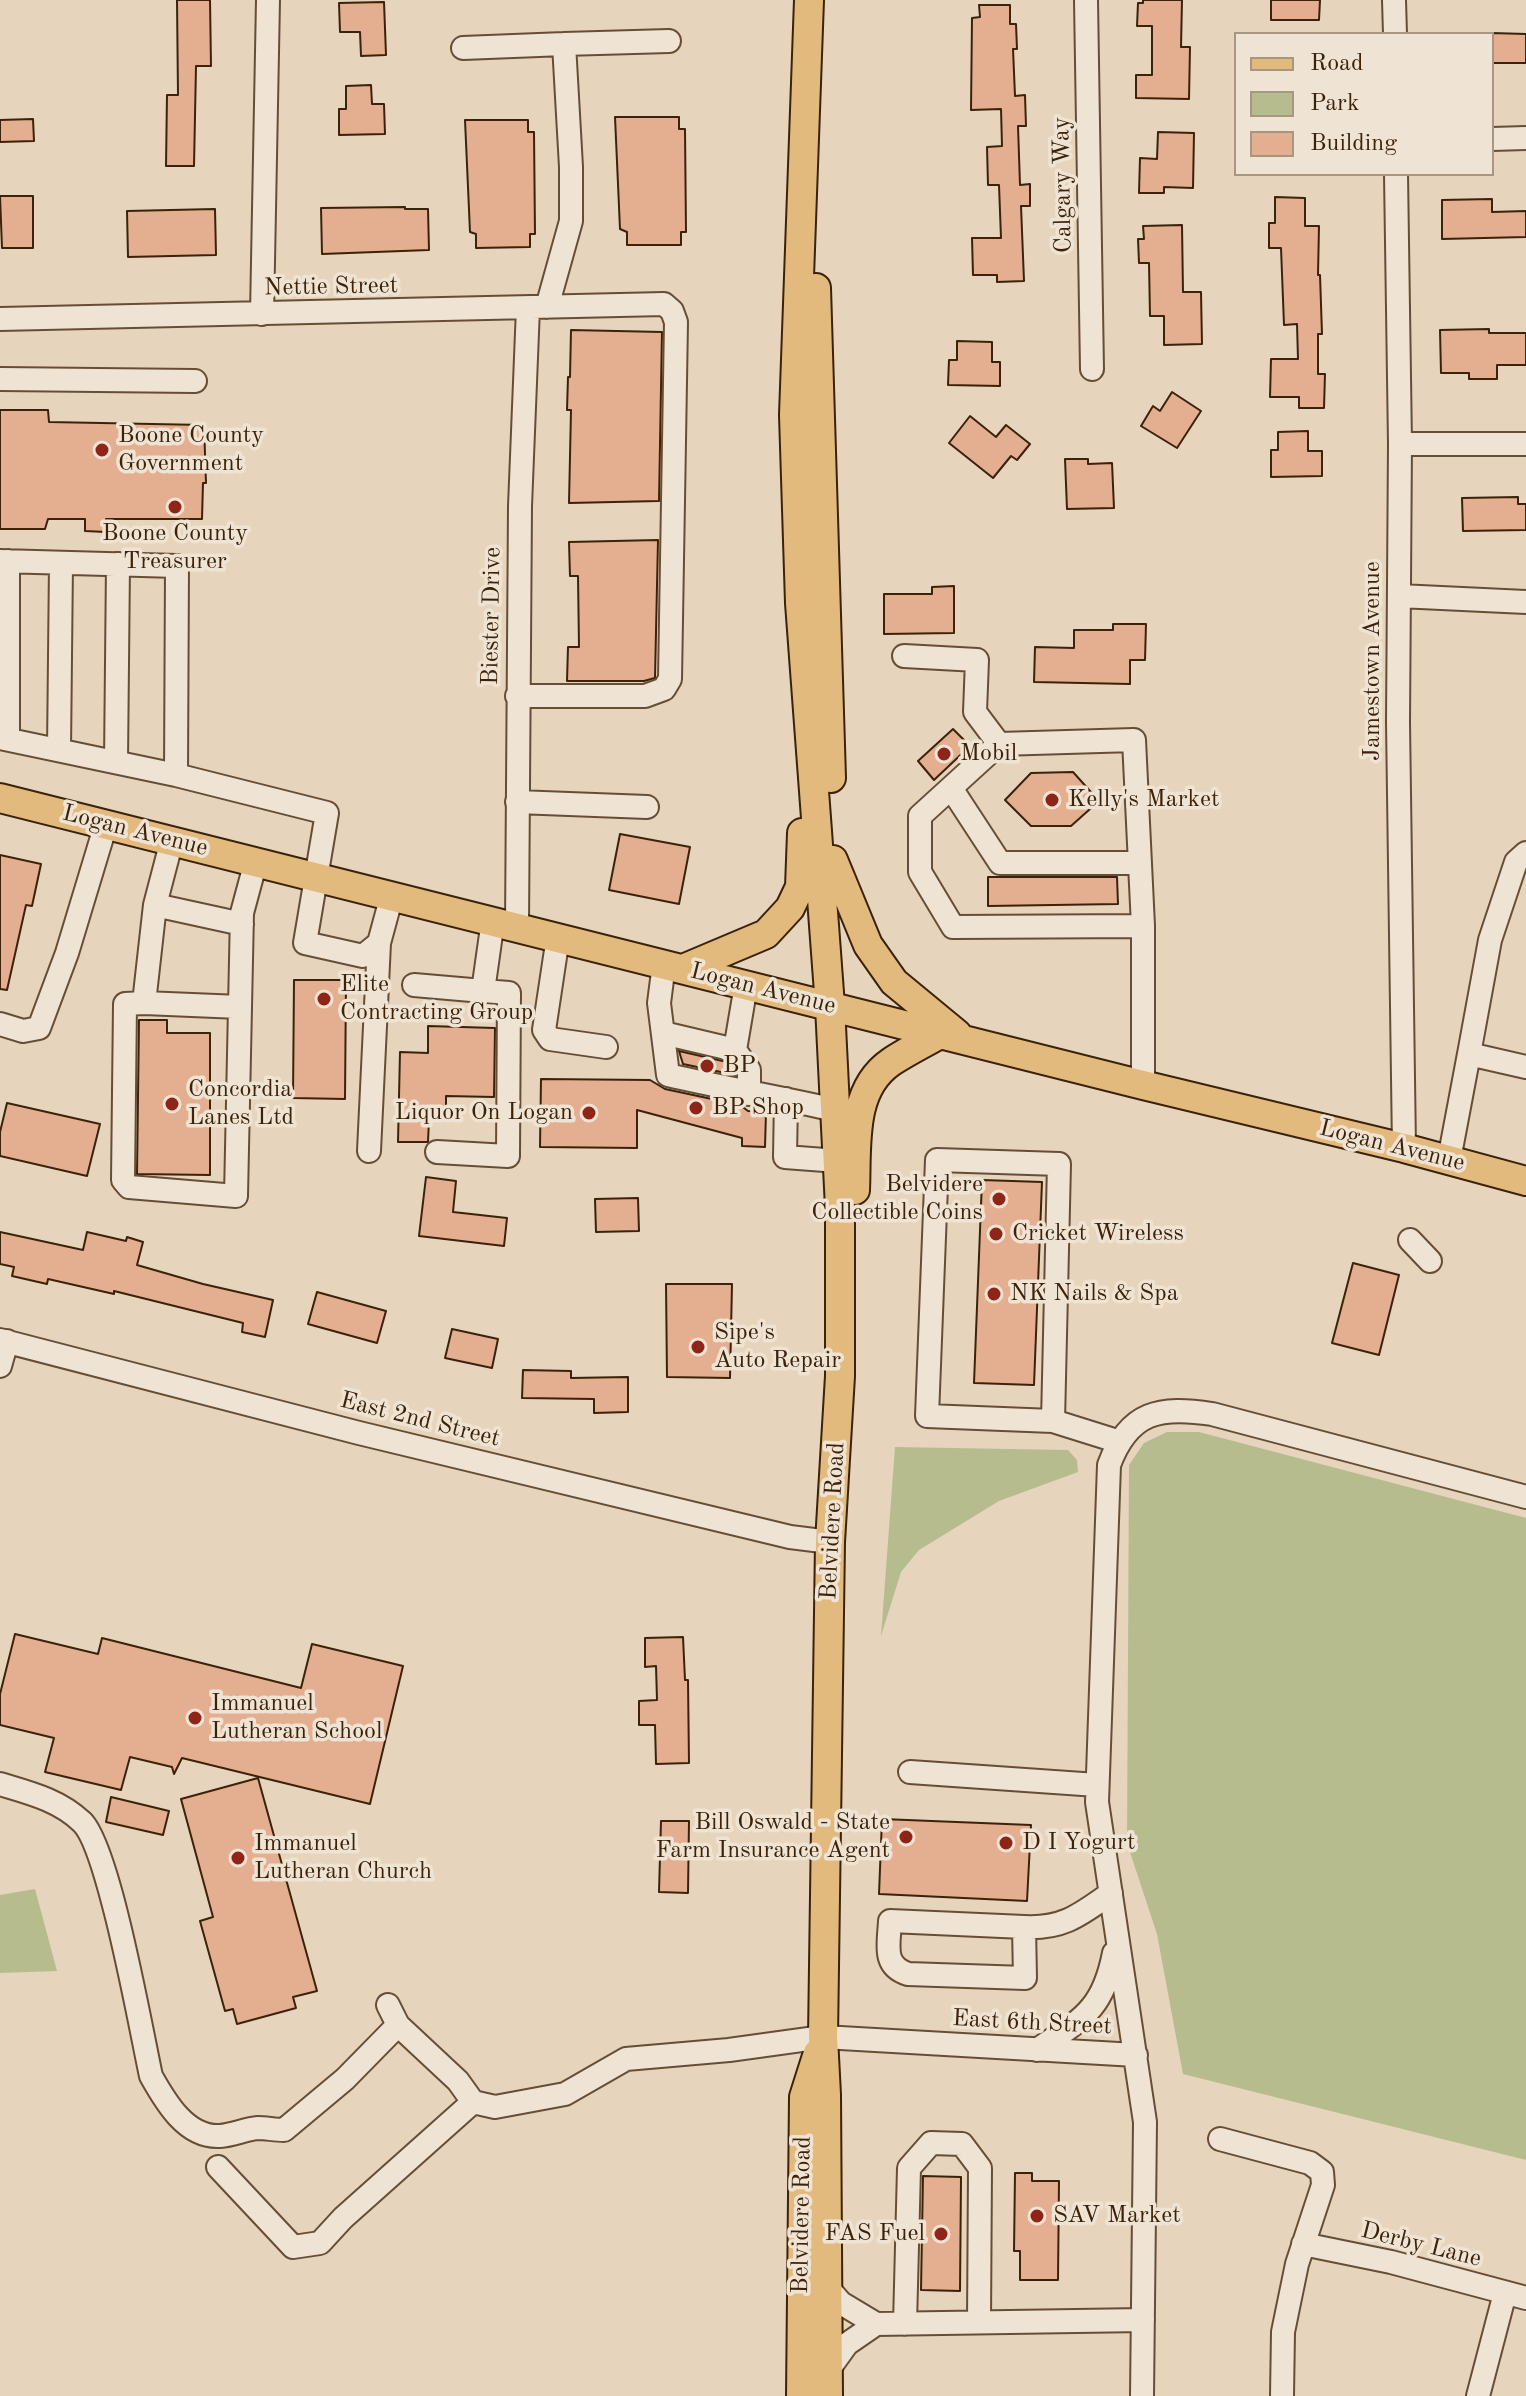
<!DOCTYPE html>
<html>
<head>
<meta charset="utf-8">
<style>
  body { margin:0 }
  #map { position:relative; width:1526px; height:2396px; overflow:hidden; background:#e6d4bc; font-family:"Old Standard TT",serif }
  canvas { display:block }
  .legend { position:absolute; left:1234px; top:32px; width:260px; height:144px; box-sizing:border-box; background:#efe3d3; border:2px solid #a79682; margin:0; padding:10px 14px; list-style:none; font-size:24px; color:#3b2209 }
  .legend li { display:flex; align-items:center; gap:16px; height:40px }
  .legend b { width:40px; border:2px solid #a79682 }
</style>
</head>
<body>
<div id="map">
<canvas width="1526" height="2396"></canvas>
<ul class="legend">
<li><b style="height:10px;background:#e3ba7e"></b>Road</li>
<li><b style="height:22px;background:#b7bc8f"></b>Park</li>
<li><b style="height:22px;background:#e4ae90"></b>Building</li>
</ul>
</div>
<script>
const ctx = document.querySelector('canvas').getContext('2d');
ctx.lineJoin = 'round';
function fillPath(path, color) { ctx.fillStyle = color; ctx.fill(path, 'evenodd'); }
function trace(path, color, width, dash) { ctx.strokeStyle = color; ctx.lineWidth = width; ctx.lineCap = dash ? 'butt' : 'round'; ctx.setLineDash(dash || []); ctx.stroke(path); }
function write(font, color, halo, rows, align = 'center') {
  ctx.font = font + ' "Old Standard TT",serif'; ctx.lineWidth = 7; ctx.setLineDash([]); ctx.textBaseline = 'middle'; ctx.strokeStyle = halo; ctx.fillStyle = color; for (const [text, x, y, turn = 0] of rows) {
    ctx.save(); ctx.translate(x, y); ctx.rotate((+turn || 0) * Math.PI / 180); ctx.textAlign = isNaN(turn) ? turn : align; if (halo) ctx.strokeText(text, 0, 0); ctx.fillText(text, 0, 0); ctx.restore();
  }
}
fillPath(new Path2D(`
  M1167 1432H1199L1526 1518V2160L1183 2074 1157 1934 1127 1843 1129 1465 1144 1443Z
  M895 1447 1068 1450 1077 1460 1078 1472 999 1501 919 1550 901 1572 881 1636Z
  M35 1889 57 1971 0 1973V1895Z`), '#b7bc8f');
const building = new Path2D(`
  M177 0H210L211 66H196L194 166H166L167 95H178Z
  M1143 0H1182L1181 47H1190L1189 99 1136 98V75H1152V26H1137L1138 3H1143Z
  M1271 0H1320L1319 20H1271Z
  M384 2 386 55 361 56 360 32H340L339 3Z
  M979 5H1010V24H1016L1017 49H1013L1015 96 1025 95 1026 126H1018L1020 185 1030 184V206H1021L1024 281 997 282V275H973L972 238H1001L999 185H988L987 147 1002 146 1001 109 971 110 972 18 980 17Z
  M1492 33 1526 34V63H1492Z
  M371 85 372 104H384L385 134 339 135V109H346V86Z
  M615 117H679V129H685L686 232H681V245H627V232L620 229Z
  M33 119 34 141 0 142V120Z
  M465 120H528V132H534L535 234H530V247L476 248V234L470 232Z
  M1158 132 1194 133 1193 188 1164 187V193H1139L1140 158 1157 159Z
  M0 196H33V248H2Z
  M1275 197 1305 198V226H1319L1318 275H1320L1322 334H1318V374H1325L1324 408H1299V397H1270L1271 359H1298L1297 324 1284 325 1281 248H1269V223H1275Z
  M1492 199V212L1526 211V237L1442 239V200Z
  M405 207V209H428L429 250 322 254 321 208Z
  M215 209 216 255 128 257 127 211Z
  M1182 225 1183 292H1201L1202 344 1164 345V316H1150L1149 263H1139L1138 239H1144L1143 226Z
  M1489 329V333H1526V365H1497V379H1469V373H1441L1440 330Z
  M571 330 662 332 659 501 569 503 571 410H567L568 377H570Z
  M957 341 992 342V362H1000V386L948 385 949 360H957Z
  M1172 392 1201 411 1177 448 1141 426 1153 406 1160 411Z
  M0 410H48L49 422 204 425 206 483H203L202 519H106V532L85 531V519H48L45 529H0Z
  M970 416 996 437 1006 425 1030 444 1017 460 1011 456 993 478 949 443Z
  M1308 431V451H1322V476L1271 477V450H1278V432Z
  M1065 459H1088V464L1112 463 1114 508 1067 509Z
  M1518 497V504H1526V530L1463 531 1462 498Z
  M658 540 655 678 644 681H567L568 647H579L578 576H570L569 542Z
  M954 586V633L884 634V594H932V587Z
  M1113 624H1146L1145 660H1130V684L1034 682 1035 647 1074 648V630H1113Z
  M953 729 970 746 934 780 918 761Z
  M1073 772 1099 801 1071 826H1031L1005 800 1031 773Z
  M620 834 690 847 679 904 609 890Z
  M0 855 41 864 32 906 26 905 7 990 0 989Z
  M988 877H1117L1118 904 988 906Z
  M294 980H346L345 1099 293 1098Z
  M139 1020H167V1033H210V1175L137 1174Z
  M428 1026 495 1028 494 1097 446 1096V1120L429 1119 428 1142H398L400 1052 428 1053Z
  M679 1051 727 1062 735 1075 683 1064Z
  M541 1079 650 1080 665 1089 740 1105 748 1111 766 1112 765 1147 742 1146V1138L637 1110V1148L540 1147Z
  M7 1103 100 1124 87 1176 0 1156V1132Z
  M426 1177 456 1181 453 1212 507 1218 504 1246 419 1236Z
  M982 1180 1042 1182 1034 1385 974 1383Z
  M638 1198 639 1231 596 1232 595 1199Z
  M0 1232 83 1250 87 1232 126 1241 127 1237 143 1242 137 1265 203 1284 273 1300 265 1337 242 1332 243 1323 114 1291V1294L48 1279 47 1284 12 1276 14 1267 0 1264Z
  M1353 1263 1399 1275 1379 1355 1332 1343Z
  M666 1284H732L730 1378 667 1377Z
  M317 1292 386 1311 377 1343 308 1324Z
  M452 1329 498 1339 492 1368 445 1358Z
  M523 1370 571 1371V1378L628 1377V1412L594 1413V1399L522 1398Z
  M15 1634 98 1654 102 1638 301 1688 312 1644 403 1666 370 1804 182 1758 174 1774 172 1767 130 1757 121 1790 45 1772 54 1738 0 1725V1694Z
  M683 1637 685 1680H688L689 1763 656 1764 655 1725H639V1701L657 1700 656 1666 645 1667V1638Z
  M258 1778 317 1991 293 1997 296 2008 237 2024 233 2009 225 2011 200 1921 213 1917 181 1799Z
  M111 1797 169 1811 163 1835 106 1822Z
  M882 1819 1031 1825 1027 1901 879 1894Z
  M661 1821H689L688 1893 659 1892Z
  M1015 2173H1032V2181H1059L1058 2280H1020V2251H1014Z
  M923 2176 961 2177 960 2291 921 2290Z`);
fillPath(building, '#e4ae90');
trace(building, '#3b2209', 2);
const minor = new Path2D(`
  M1086 0 1092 369
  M1394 0 1395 34
  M463 48 564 44
  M1492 139 1526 138
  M1396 174 1400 444 1398 722 1404 1148
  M547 307 571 221V167L564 44 669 41
  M262 314 268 0
  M0 319 664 304 672 311 676 322 670 679 664 689 645 696H517
  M0 379 195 381
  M1400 444H1526
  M0 561 177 566 176 775
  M8 561V739
  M1399 596 1526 602
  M904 656 977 660 975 712 999 744
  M0 738 176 775 327 813 305 943 363 956 379 943 392 895
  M59 750 61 563
  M116 762 118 564
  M951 788 1000 863H1140
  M517 802 647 807
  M172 840 155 905 144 1003 125 1004 123 1180 129 1187 236 1196 242 913 256 861
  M155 905 242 924
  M517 926 520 506 528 308
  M558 937 544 1030 550 1039 606 1047
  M664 964 659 1003 668 1075C724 1088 779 1097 835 1110
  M414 985 483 991
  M144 1003 240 1007
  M0 1024 23 1031 39 1028 67 953 106 824
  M663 1033 735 1050 746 985
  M735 1050 749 1070V1094
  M1469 1054 1490 940 1516 862 1526 853
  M1143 1085V926L953 927 920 872V816L999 744 1134 740 1143 926
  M786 1099 785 1157 838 1161
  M369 1151 379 943
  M437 1152 508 1156 509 993 483 991 493 920
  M1449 1160 1469 1054 1526 1067
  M1410 1240 1430 1261
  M0 1340 359 1433 790 1537 830 1542
  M0 1366 7 1341
  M1053 1421 1059 1164 937 1160 927 1416 1053 1421 1120 1442
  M910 1772 1097 1785
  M0 1784C30 1793 59 1800 82 1822 109 1848 141 2030 151 2076 165 2101 186 2138 220 2136 233 2135 246 2129 258 2128 266 2128 275 2130 284 2130L345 2079 398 2025 388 2005
  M1024 1927 1025 1978 908 1974C882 1966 889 1944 890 1921L1024 1927C1063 1929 1080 1915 1111 1893
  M398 2025 458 2081 473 2102 495 2107 565 2094 626 2059 729 2050 823 2037 1136 2055
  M1037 2050C1082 2019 1103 2010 1114 1953
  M1220 2139 1310 2163 1322 2172 1323 2185 1297 2264 1283 2332 1282 2396
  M218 2167 293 2247 320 2243 343 2218 473 2102
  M1303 2244 1391 2262 1526 2298
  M828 2288 841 2303 876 2324 1143 2320
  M905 2324 909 2168 931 2143 962 2144 980 2168 979 2322
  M829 2369 847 2344 876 2324
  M1142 2396 1145 2122 1097 1802 1109 1465C1129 1411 1160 1406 1212 1414L1526 1497
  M1478 2396 1505 2293`);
const major = new Path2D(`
  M809 0 794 415 800 603 830 1006 840 1208V1376L830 1542 823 2037 826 2095 828 2396
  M816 288 831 778
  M0 798 1143 1085 1404 1148 1526 1181
  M833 860 868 945 894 982 957 1034
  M683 969 766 934 790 908 800 887 802 833
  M855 1190C857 1147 850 1090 891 1062 906 1052 924 1043 940 1034
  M801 2396 804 2097 818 2053`);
trace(minor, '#664e36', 26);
trace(major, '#3b2209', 32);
trace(minor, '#efe3d3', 22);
trace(major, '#e3ba7e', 28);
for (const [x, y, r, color] of [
  [102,450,8,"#8f2418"],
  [175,507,8,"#8f2418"],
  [944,754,8,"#8f2418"],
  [1052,800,8,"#8f2418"],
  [324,999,8,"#8f2418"],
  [707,1066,8,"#8f2418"],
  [172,1104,8,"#8f2418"],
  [696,1108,8,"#8f2418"],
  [589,1113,8,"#8f2418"],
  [999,1199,8,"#8f2418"],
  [996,1234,8,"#8f2418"],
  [994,1294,8,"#8f2418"],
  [698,1347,8,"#8f2418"],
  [195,1718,8,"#8f2418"],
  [906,1837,8,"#8f2418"],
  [1006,1843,8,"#8f2418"],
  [238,1858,8,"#8f2418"],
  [1037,2216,8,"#8f2418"],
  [941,2234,8,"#8f2418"]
]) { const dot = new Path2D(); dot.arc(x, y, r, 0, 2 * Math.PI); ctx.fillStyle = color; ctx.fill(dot); trace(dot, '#efe3d3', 3); }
write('24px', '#3b2209', '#efe3d3', [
  ["Calgary Way",1063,185,-91],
  ["Nettie Street",331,287,-1],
  ["Biester Drive",492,616,-89],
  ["Jamestown Avenue",1373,661,-90],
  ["Logan Avenue",135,831,14],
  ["Logan Avenue",763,989,14],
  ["Logan Avenue",1392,1146,14],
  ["East 2nd Street",420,1420,14],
  ["Belvidere Road",833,1521,-87],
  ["East 6th Street",1032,2023,3],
  ["Belvidere Road",802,2215,-89],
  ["Derby Lane",1421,2245,14]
]);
write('24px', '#3b2209', '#efe3d3', [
  ["Boone County",118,436],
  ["Government",118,464],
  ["Boone County",175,534,"center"],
  ["Treasurer",175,562,"center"],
  ["Mobil",960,754],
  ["Kelly's Market",1068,800],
  ["Elite",340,985],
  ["Contracting Group",340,1013],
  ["BP",723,1066],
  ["Concordia",188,1090],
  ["Lanes Ltd",188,1118],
  ["BP Shop",712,1108],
  ["Liquor On Logan",573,1113,"right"],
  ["Belvidere",983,1185,"right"],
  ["Collectible Coins",983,1213,"right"],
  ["Cricket Wireless",1012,1234],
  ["NK Nails & Spa",1010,1294],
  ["Sipe's",714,1333],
  ["Auto Repair",714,1361],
  ["Immanuel",211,1704],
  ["Lutheran School",211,1732],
  ["Bill Oswald - State",890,1823,"right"],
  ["Farm Insurance Agent",890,1851,"right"],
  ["D I Yogurt",1022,1843],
  ["Immanuel",254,1844],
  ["Lutheran Church",254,1872],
  ["SAV Market",1053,2216],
  ["FAS Fuel",925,2234,"right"]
], 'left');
</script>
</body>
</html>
